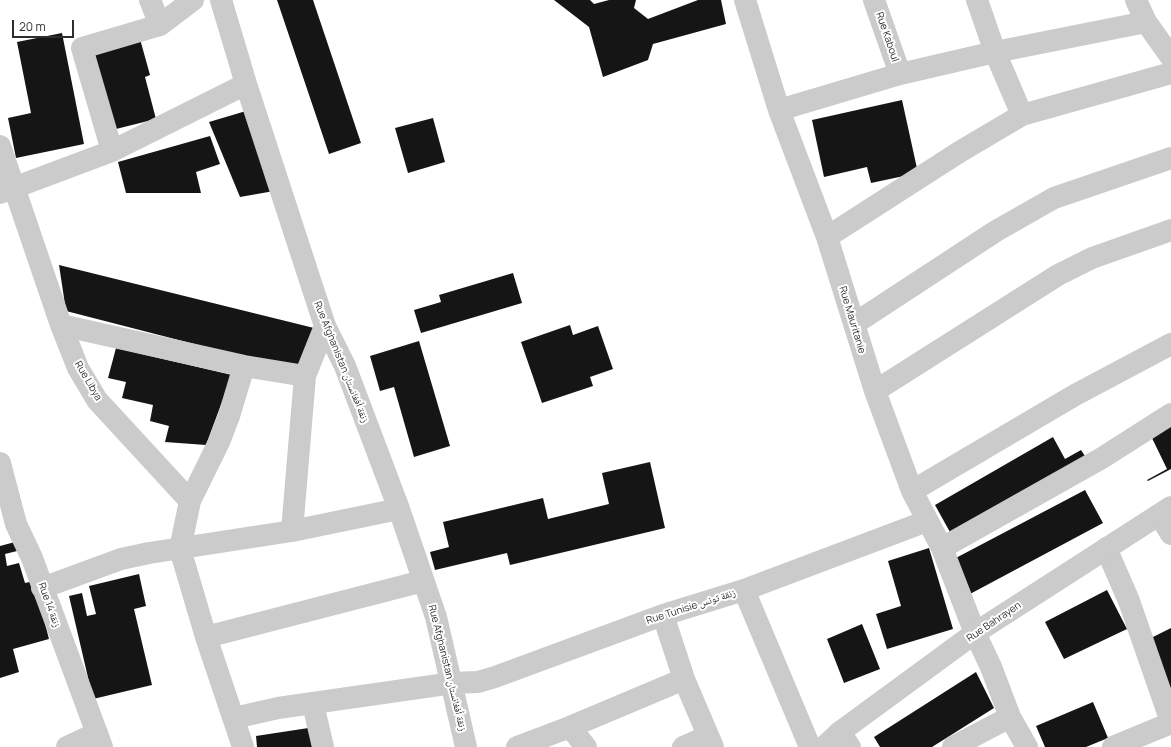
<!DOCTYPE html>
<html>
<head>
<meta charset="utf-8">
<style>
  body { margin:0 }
  #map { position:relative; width:1171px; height:747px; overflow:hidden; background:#fff; font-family:Manrope,sans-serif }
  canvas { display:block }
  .scale { position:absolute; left:12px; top:20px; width:62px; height:18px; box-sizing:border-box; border:2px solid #2e2e2e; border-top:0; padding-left:5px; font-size:12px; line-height:14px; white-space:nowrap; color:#2e2e2e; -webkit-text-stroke:3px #fff; paint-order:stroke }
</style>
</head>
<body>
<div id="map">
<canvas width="1171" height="747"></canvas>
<div class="scale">20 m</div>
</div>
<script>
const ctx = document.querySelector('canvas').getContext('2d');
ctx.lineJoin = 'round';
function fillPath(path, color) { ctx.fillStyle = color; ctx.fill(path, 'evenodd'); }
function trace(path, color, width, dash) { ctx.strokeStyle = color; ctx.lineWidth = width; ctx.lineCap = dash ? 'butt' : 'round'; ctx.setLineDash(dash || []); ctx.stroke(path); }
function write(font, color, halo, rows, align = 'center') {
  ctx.font = font + ' Manrope,"Noto Naskh Arabic",sans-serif'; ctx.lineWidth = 4; ctx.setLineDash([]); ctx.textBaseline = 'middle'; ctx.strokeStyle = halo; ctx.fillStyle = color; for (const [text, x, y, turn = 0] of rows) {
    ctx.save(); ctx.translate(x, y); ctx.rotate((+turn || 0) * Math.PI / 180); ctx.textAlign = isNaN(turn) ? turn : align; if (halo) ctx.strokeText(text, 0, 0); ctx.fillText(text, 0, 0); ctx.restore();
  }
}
fillPath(new Path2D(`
  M277 0H313L361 143 329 154Z
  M554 0H590L594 4 609 0H636L634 8 648 19 698 0H721L726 24 653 44 648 60 603 77 589 27Z
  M62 33 84 144 16 158 8 118 31 113 17 42Z
  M140 39 150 75 145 77 156 119 112 130 92 51Z
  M902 100 918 173 871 183 867 167 824 177 812 120Z
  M246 111 274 191 240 197 209 122Z
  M433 118 445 162 408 173 395 128Z
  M210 136 220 164 196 172 201 193H126L118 162Z
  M59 265 314 328 303 372 66 311Z
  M513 273 522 303 421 333 414 310 441 302 439 295Z
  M570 325 573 335 598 326 613 369 590 377 593 386 542 403 521 342Z
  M419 341 450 446 414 457 394 387 380 391 370 356Z
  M116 348 232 375 206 445 165 442 169 426 150 421 153 405 122 398 126 382 108 378Z
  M1171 426V469L1148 481 1147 480 1167 469 1151 436Z
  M1053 437 1065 459 1081 450 1085 456 951 534 935 505Z
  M650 462 665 528 510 565 507 553 435 570 430 552 449 547 443 522 543 498 548 519 609 504 602 473Z
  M1085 490 1103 523 970 594 952 560Z
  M15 542 17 551 5 554 7 566 19 563 25 583 34 581 49 639 13 649 19 672 0 678V546Z
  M929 548 953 629 887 649 876 614 901 606 888 561Z
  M139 574 146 606 134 609 152 685 93 699 69 596 82 593 87 616 96 614 89 586Z
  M1107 590 1127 629 1064 659 1045 622Z
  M862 624 880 669 844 683 827 639Z
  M1171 628V689L1147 640Z
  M976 672 994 708 932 747H880L874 737Z
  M1093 702 1108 738 1086 747H1045L1036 726Z
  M315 727 318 747H257L256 736Z`), '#151515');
trace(new Path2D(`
  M150 0 160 25
  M221 0 246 84 325 326 345 366 399 509 436 617 466 747
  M745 0 779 110 827 237 875 391 912 491 942 548 975 633 991 667 1010 717 1027 747
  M874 0 900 74
  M977 0 995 52 1022 115
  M1136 0 1146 22 1171 57
  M779 110 900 74 995 52 1146 22
  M0 146 61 325 78 368 97 400 190 501
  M112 151 82 48 160 25 193 0
  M0 193 112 151 246 84
  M827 237 961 151 1022 115 1171 73
  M854 324 996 231 1054 198 1171 158
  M61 325 244 366 305 376
  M875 391 1058 275 1092 258 1171 230
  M0 463 16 524 32 558 102 747
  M912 491 1075 395 1171 344
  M1159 515 1171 534
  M292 531 305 376 325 326
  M942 548 1102 458 1171 414
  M1106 548 1129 601 1171 722
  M42 588 121 559 149 553 292 531 399 509
  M744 590 810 747
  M663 615 684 679 713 747
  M206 637 423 581
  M313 704 323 747
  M234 718 278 708 453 683 478 682 495 677 663 615 744 590 927 521
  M570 727 586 747
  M840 732 850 747
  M67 747 97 733
  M243 747 206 637 180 549 190 501 219 442 229 416 244 366
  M517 747 570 727 684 679
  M683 747 708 736
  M953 747 1010 717
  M1113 747 1171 723`), '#cbcbcb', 22);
trace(new Path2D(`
  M824 747 840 732 975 633 1171 507`), '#cbcbcb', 22);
write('10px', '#2e2e2e', '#fff', [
  ["Rue Kaboul",887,37,71],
  ["Rue Mauritanie",852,320,73],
  ["Rue Afghanistan زنقة أفغانستان",341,362,68],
  ["Rue Libya",88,381,60],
  ["Rue 14 زنقة",49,605,70],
  ["Rue Tunisie زنقة تونس",691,607,-18],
  ["Rue Bahrayen",994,622,-34],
  ["Rue Afghanistan زنقة أفغانستان",447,668,76]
]);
</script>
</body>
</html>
